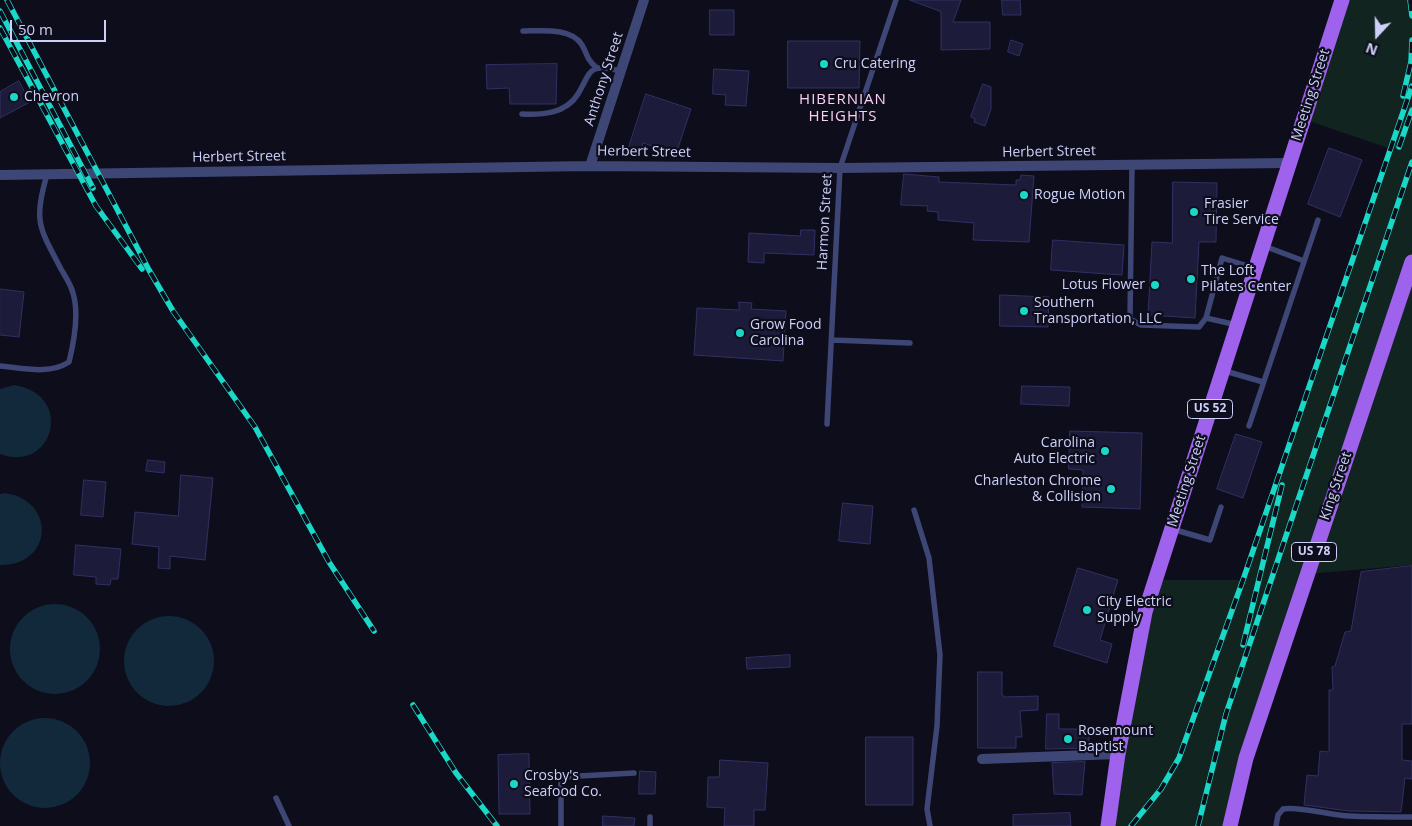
<!DOCTYPE html>
<html>
<head>
<meta charset="utf-8">
<style>
  body { margin:0 }
  #map { position:relative; width:1412px; height:826px; overflow:hidden; background:#0d0d1b; font-family:"Open Sans",sans-serif }
  canvas { display:block }
  .north { position:absolute; left:1352px; top:10px; width:50px; height:50px; -webkit-text-stroke:4px #0d0d1b; paint-order:stroke; rotate:201deg; font-size:14px; font-weight:700; line-height:20px; text-align:center; color:#cdd0f9 }
  .north::after { content:''; display:block; margin:auto; width:18px; height:22px; background:#cdd0f9; clip-path:polygon(50% 0,100% 100%,50% 72%,0 100%) }
  .scale { position:absolute; left:10px; top:20px; width:96px; height:22px; box-sizing:border-box; border:2px solid #cdd0f9; border-top:0; padding-left:6px; font-size:15px; line-height:18px; white-space:nowrap; color:#cdd0f9; -webkit-text-stroke:4px #0d0d1b; paint-order:stroke }
</style>
</head>
<body>
<div id="map">
<canvas width="1412" height="826"></canvas>
<div class="north">N</div>
<div class="scale">50 m</div>
</div>
<script>
const ctx = document.querySelector('canvas').getContext('2d');
ctx.lineJoin = 'round';
function fillPath(path, color) { ctx.fillStyle = color; ctx.fill(path, 'evenodd'); }
function trace(path, color, width, dash) { ctx.strokeStyle = color; ctx.lineWidth = width; ctx.lineCap = dash ? 'butt' : 'round'; ctx.setLineDash(dash || []); ctx.stroke(path); }
function write(font, color, halo, rows, align = 'center') {
  ctx.font = font + ' "Open Sans",sans-serif'; ctx.lineWidth = 4.5; ctx.setLineDash([]); ctx.textBaseline = 'middle'; ctx.strokeStyle = halo; ctx.fillStyle = color; for (const [text, x, y, turn = 0] of rows) {
    ctx.save(); ctx.translate(x, y); ctx.rotate((+turn || 0) * Math.PI / 180); ctx.textAlign = isNaN(turn) ? turn : align; if (halo) ctx.strokeText(text, 0, 0); ctx.fillText(text, 0, 0); ctx.restore();
  }
}
fillPath(new Path2D(`
  M1342 0H1410L1412 16V565L1307 574 1230 826H1108L1155 580H1243L1391 149 1303 119Z`), '#112420');
fillPath(new Path2D(`
  M14 385C75 394 54 474 0 454V389Z
  M5 493C57 501 53 566 0 565V494Z
  M10 649a45 45 0 1 1 90 0a45 45 0 1 1-90 0Z
  M124 661a45 45 0 1 1 90 0a45 45 0 1 1-90 0Z
  M0 763a45 45 0 1 1 90 0a45 45 0 1 1-90 0Z`), '#12293b');
const building = new Path2D(`
  M910 0H961L953 22H990V49L941 50V12Z
  M1002 0H1020L1021 15H1003Z
  M710 10H734V35H710Z
  M1011 40 1023 44 1019 56 1008 52Z
  M788 41H860L859 88H788Z
  M557 64 556 104H510L509 88 487 89 486 65Z
  M714 69 749 71 746 106 725 105 726 95 713 94Z
  M19 81 30 102 0 118V92Z
  M983 84 991 87V109L985 126 974 122 975 119 971 117Z
  M646 94 691 109 676 154 643 143 640 154 628 150Z
  M1329 148 1362 160 1340 217 1308 204Z
  M904 174 939 177V182L1016 185V180H1020L1021 175 1034 176 1029 242 973 240 974 223 938 220V212L927 211 928 206 901 205Z
  M1173 182 1217 183 1216 242H1199L1195 318 1148 315 1152 242 1172 243Z
  M801 230H815L814 255 764 253V263L748 262 749 233 800 236Z
  M1053 240 1124 245 1122 275 1051 270Z
  M0 289 24 292 19 337 0 335Z
  M1000 295 1049 297 1048 327 1000 326Z
  M739 302 752 303 751 309 786 311 783 361 694 355 697 308 739 310Z
  M1022 386 1070 387 1069 406 1021 404Z
  M1070 431 1142 433 1140 509 1082 507 1083 470 1069 469Z
  M1236 434 1262 442 1243 498 1217 489Z
  M148 460 165 462 164 473 146 471Z
  M181 475 213 478 205 560 170 556V569L158 568 159 547 132 544 135 512 178 516Z
  M84 480 106 482 103 517 81 515Z
  M843 503 873 506 870 544 839 541Z
  M76 545 121 549 118 579H111L110 585 96 584V577L74 575Z
  M1412 566V724H1402V760L1412 761V779L1405 778 1401 812 1349 811 1304 805 1307 775 1318 776 1320 751 1329 752V690H1333L1332 667 1335 666 1345 632 1351 631 1361 572Z
  M1078 568 1118 580 1100 640 1112 644 1107 663 1054 646Z
  M790 655V667L747 669 746 658Z
  M978 672H1002V695L1005 697 1038 696V710L1020 711 1022 737H1016V748H978Z
  M1047 714H1059V729H1089V748L1046 749Z
  M866 737H913V805H866Z
  M529 754 530 814H499L498 755Z
  M720 760 768 763 765 810H754V826H724L725 808 707 807 708 777H719Z
  M1085 762 1082 795 1054 794 1052 763Z
  M640 771 656 772 655 794H639Z
  M1070 813 1071 826H1013V815Z
  M603 816 635 818 634 826H603Z`);
fillPath(building, '#1c1c3a');
trace(building, '#313063', 1);
trace(new Path2D(`
  M523 31C540 31 572 27 582 45 588 55 586 59 597 68
  M522 114C541 115 566 114 578 94 592 70 588 63 621 71
  M1132 165 1130 319 1141 325 1199 327 1206 318 1237 325
  M1264 246 1304 261
  M1206 318 1222 258 1254 268
  M832 340 910 343
  M0 366C23 368 49 375 69 362 74 342 79 313 73 293 71 285 65 276 61 269 38 225 34 222 47 174
  M1225 371 1263 382
  M827 424 840 168 896 0
  M1249 426 1318 220
  M914 510 929 558 940 655 937 726 927 809 930 826
  M1172 529 1210 540 1221 507
  M276 798 289 826
  M650 817V826
  M561 826V777L634 773
  M1276 826 1278 815 1283 809C1297 806 1331 815 1349 816 1370 817 1391 817 1412 817`), '#3e4675', 5.5);
trace(new Path2D(`
  M590 166 644 0
  M0 175 590 166 840 168 1289 163
  M982 759 1118 754`), '#3e4675', 10);
trace(new Path2D(`
  M1108 826 1118 754 1145 612 1342 0
  M1230 826 1246 758 1412 262`), '#9f62ec', 15);
const rail = new Path2D(`
  M7 0 149 270 173 311 255 427 329 562 374 631
  M1410 0 1412 16
  M0 11 93 188
  M0 28 96 206 142 269
  M1403 96 1411 62 1412 40
  M1399 147 1412 110
  M1243 645 1282 485
  M413 705 456 773 497 826
  M1131 826 1161 789 1179 758 1243 580 1412 86
  M1198 826 1226 714 1412 162`);
trace(rail, '#1ad8c8', 5.5);
trace(rail, '#0d0d1b', 4, [11]);
for (const [x, y, r, color] of [
  [824,64,5,"#1ad8c8"],
  [14,97,5,"#1ad8c8"],
  [1024,195,5,"#1ad8c8"],
  [1194,212,5,"#1ad8c8"],
  [1191,279,5,"#1ad8c8"],
  [1155,285,5,"#1ad8c8"],
  [1024,311,5,"#1ad8c8"],
  [740,333,5,"#1ad8c8"],
  [1105,451,5,"#1ad8c8"],
  [1111,489,5,"#1ad8c8"],
  [1087,610,5,"#1ad8c8"],
  [1068,739,5,"#1ad8c8"],
  [514,784,5,"#1ad8c8"]
]) { const dot = new Path2D(); dot.arc(x, y, r, 0, 2 * Math.PI); ctx.fillStyle = color; ctx.fill(dot); trace(dot, '#0d0d1b', 2); }
for (const [x, y, w] of [
  [1210,409,45],
  [1314,552,45]
]) { const box = new Path2D(); box.roundRect(x - w / 2, y - 9.5, w, 19, 4); ctx.fillStyle = '#0d0d1b'; ctx.fill(box); trace(box, '#cdd0f9', 1); }
write('bold 12px', '#cdd0f9', null, [
  ["US 52",1210,409],
  ["US 78",1314,552]
]);
write('14px', '#cdd0f9', '#0d0d1b', [
  ["Cru Catering",834,64],
  ["Chevron",24,97],
  ["Rogue Motion",1034,195],
  ["Frasier",1204,204],
  ["Tire Service",1204,220],
  ["The Loft",1201,271],
  ["Pilates Center",1201,287],
  ["Lotus Flower",1145,285,"right"],
  ["Southern",1034,303],
  ["Transportation, LLC",1034,319],
  ["Grow Food",750,325],
  ["Carolina",750,341],
  ["Carolina",1095,443,"right"],
  ["Auto Electric",1095,459,"right"],
  ["Charleston Chrome",1101,481,"right"],
  ["& Collision",1101,497,"right"],
  ["City Electric",1097,602],
  ["Supply",1097,618],
  ["Rosemount",1078,731],
  ["Baptist",1078,747],
  ["Crosby's",524,776],
  ["Seafood Co.",524,792]
], 'left');
write('14px', '#cdd0f9', '#0d0d1b', [
  ["Anthony Street",604,79,-72],
  ["Meeting Street",1311,95,-72],
  ["Herbert Street",644,152,1],
  ["Herbert Street",1049,152,-1],
  ["Herbert Street",239,157,-1],
  ["Harmon Street",825,222,-87],
  ["Meeting Street",1187,481,-72],
  ["King Street",1336,486,-71]
]);
ctx.letterSpacing = '1px';
write('15px', '#f9cff2', '#0d0d1b', [
  ["HIBERNIAN",843,100],
  ["HEIGHTS",843,117]
]);
ctx.letterSpacing = '0px';
</script>
</body>
</html>
